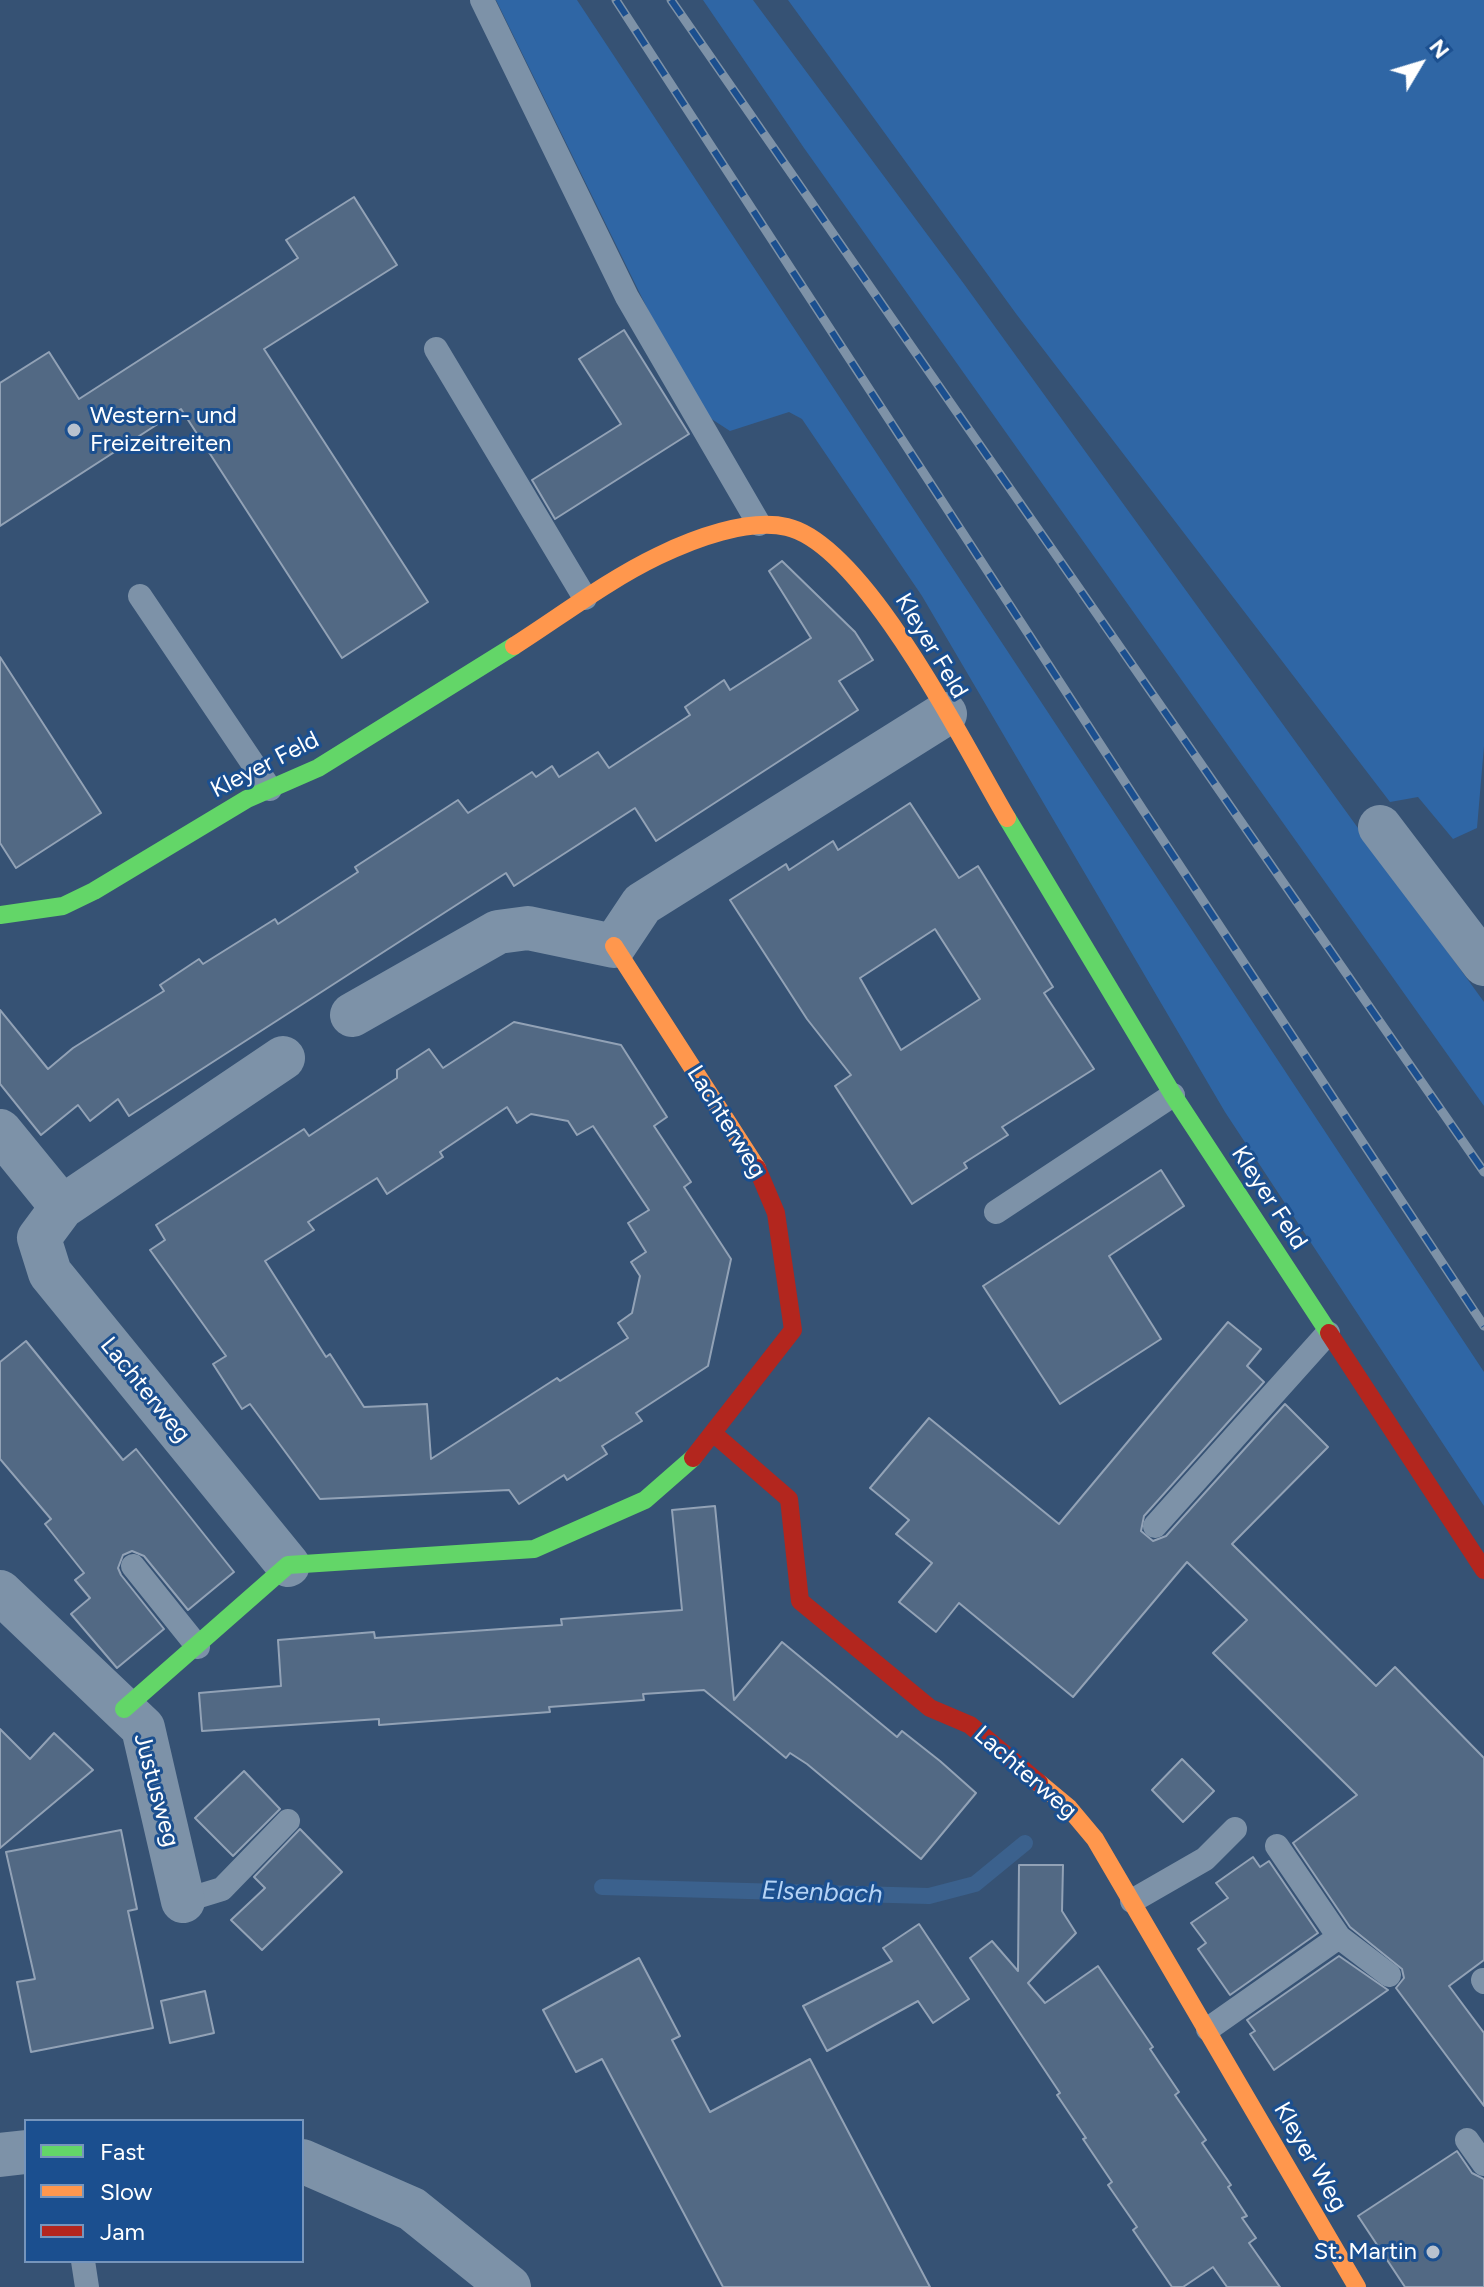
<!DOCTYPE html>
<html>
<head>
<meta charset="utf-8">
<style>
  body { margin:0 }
  #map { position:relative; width:1484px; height:2287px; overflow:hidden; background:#365274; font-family:Figtree,sans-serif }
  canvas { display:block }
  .legend { position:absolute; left:24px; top:2119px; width:280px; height:144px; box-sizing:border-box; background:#1b4f8f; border:2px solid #7695bc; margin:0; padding:10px 14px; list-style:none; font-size:24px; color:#fff }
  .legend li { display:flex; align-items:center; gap:16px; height:40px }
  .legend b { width:40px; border:2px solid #7695bc }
  .north { position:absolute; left:1380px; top:24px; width:80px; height:80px; -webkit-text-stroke:6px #1b4f8f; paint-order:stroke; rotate:52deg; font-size:22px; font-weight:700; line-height:32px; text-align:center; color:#fff }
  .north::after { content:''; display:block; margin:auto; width:28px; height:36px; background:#fff; clip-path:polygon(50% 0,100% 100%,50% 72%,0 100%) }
</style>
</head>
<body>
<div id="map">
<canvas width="1484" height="2287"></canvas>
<ul class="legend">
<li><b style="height:10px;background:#63d668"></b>Fast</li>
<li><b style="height:10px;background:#ff974d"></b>Slow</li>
<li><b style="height:10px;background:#b3261e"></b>Jam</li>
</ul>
<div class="north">N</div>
</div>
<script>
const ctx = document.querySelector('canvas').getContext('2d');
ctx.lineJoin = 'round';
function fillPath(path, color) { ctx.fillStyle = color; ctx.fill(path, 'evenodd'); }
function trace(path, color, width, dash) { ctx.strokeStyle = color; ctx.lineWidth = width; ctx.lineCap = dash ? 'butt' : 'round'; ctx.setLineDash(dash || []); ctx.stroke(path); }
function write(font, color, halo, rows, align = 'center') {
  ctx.font = font + ' Figtree,sans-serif'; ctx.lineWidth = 6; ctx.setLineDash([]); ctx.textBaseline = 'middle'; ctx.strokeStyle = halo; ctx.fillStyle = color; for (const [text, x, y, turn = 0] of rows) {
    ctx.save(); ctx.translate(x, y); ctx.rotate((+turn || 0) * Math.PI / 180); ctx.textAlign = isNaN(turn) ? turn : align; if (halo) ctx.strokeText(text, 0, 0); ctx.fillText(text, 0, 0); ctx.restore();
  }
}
fillPath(new Path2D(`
  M496 0H577L1484 1372V1506L1225 1112 922 596 802 419 789 412 730 431 710 418 674 363Z
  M703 0H753L964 284 1484 1002V1106L804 148Z
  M788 0H1484V746L1477 828 1453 839 1418 797 1390 802 1017 315Z`), '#2f66a5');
trace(new Path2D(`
  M602 1887 929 1896 975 1884 1025 1843`), '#3b618d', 16);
const building = new Path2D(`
  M354 197 397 265 264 349 428 602 342 658 181 409 0 526V383L49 352 79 399 298 258 286 240Z
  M624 330 689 434 555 519 532 480 621 424 579 359Z
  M782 561 855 632 873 660 839 681 858 710 656 841 635 808 514 886 506 873 129 1116 118 1099 90 1121 78 1105 41 1135 0 1084V1010L48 1069 73 1048 164 991 160 985 199 959 203 964 275 919 278 924 358 872 355 867 458 800 468 813 532 772 536 777 552 766 559 777 598 752 609 768 690 715 685 707 724 680 730 690 811 638 769 571Z
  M0 657 101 813 16 868 0 843Z
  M910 803 959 878 978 866 1053 987 1044 993 1094 1069 1002 1127 1008 1135 964 1163 967 1168 912 1204 835 1086 851 1075 807 1019 730 900 786 864 789 870 833 841 838 850ZM935 929 980 999 901 1050 860 978Z
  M514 1022 621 1045 667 1117 654 1126 691 1182 684 1187 731 1259 708 1366 636 1413 642 1421 602 1446 607 1454 567 1480 564 1475 519 1504 509 1490 320 1499 250 1404 242 1409 213 1364 226 1356 150 1250 165 1240 156 1225 304 1129 309 1136 397 1078V1070L429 1049 443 1068ZM507 1107 517 1123 531 1114 568 1121 577 1135 593 1126 649 1210 628 1223 646 1252 631 1262 640 1276 632 1313 618 1323 628 1338 560 1381 557 1378 431 1459 427 1404 364 1407 330 1354 326 1357 265 1261 314 1230 308 1222 377 1178 387 1194 443 1157 440 1152Z
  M1161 1170 1184 1206 1109 1256 1161 1339 1060 1404 983 1286Z
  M1228 1322 1261 1349 1247 1366 1264 1382 1144 1516 1141 1531 1153 1541 1166 1536 1285 1404 1328 1447 1232 1544 1376 1686 1395 1667 1484 1758V1960L1449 1986 1484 2033V2106L1396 1988 1404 1978 1402 1969 1350 1927 1293 1843 1357 1795 1213 1653 1247 1620 1187 1562 1073 1697 959 1603 936 1632 899 1602 932 1563 896 1534 909 1520 870 1488 929 1418 1059 1524Z
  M26 1341 123 1460 136 1449 234 1572 188 1610 144 1556 132 1551 123 1555 118 1568 121 1575 164 1629 117 1668 71 1614 90 1598 75 1580 84 1573 45 1524 51 1519 0 1459V1362Z
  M715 1506 734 1700 782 1642 897 1737 902 1731 940 1761 976 1793 921 1859 807 1764 790 1753 786 1758 704 1690 643 1694 644 1700 549 1707 550 1712 379 1725V1719L202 1731 199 1693 281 1686 278 1640 374 1632 375 1638 515 1628 562 1625 561 1619 682 1610 672 1510Z
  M0 1729 30 1759 54 1733 93 1770 0 1848Z
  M1182 1759 1214 1791 1183 1822 1152 1790Z
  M244 1771 280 1809 233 1856 195 1818Z
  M300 1829 342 1872 262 1950 231 1920 265 1888 254 1877Z
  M121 1830 137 1909 128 1911 153 2028 31 2052 17 1982 35 1979 6 1852Z
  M1253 1857 1260 1867 1269 1861 1318 1933 1230 1995 1198 1949 1206 1943 1191 1923 1228 1898 1216 1883Z
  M1019 1865H1063L1062 1911 1076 1933 1028 1983 1045 2003 1098 1966 1153 2047 1150 2049 1179 2092 1175 2095 1206 2140 1202 2143 1231 2185 1228 2187 1247 2216 1242 2218 1256 2238 1249 2243 1280 2287H1227L1213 2267 1183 2287H1172L1133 2230 1137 2227 1108 2185 1112 2182 1083 2139 1086 2138 1057 2095 1060 2093 970 1958 992 1941 1018 1971Z
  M919 1924 969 1999 933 2023 918 2001 827 2051 803 2006 892 1961 883 1948Z
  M1339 1956 1388 1990 1274 2070 1250 2034 1255 2031 1247 2020Z
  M639 1958 680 2036 672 2040 710 2112 810 2059 930 2287H723L602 2059 576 2072 543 2010Z
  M205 1991 214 2033 170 2043 161 2001Z
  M1457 2151 1472 2173 1484 2179V2287H1405L1358 2216Z`);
fillPath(building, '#526984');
trace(building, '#92a2b6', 2);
trace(new Path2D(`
  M482 0 627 297 759 524
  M436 349 585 598
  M140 596 270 789
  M996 1212 1173 1095
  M1155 1526 1328 1333
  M133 1566 198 1647
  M1277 1846 1339 1937 1389 1975
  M183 1901 222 1889 288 1821
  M1132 1901 1205 1859 1235 1829
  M1483 1980 1484 1982
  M1208 2029 1339 1937
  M1467 2140 1484 2164
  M83 2261 87 2287`), '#7d92a8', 24);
trace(new Path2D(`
  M1380 827 1484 964
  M352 1015 498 932 528 928 614 946 642 904 945 714
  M283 1058 62 1207 39 1238 50 1273 288 1565
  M0 1131 62 1207
  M0 1592 143 1728 183 1901
  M0 2155 26 2152
  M302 2161 412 2209 509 2287`), '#7d92a8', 44);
trace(new Path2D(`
  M1007 818 1173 1095 1329 1333
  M0 915 63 906 94 891 247 799 318 768 514 646
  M124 1709 288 1565 534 1549 645 1500 693 1458`), '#63d668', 18);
trace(new Path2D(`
  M514 646C561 616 608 580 658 556 693 539 748 518 787 527 865 545 965 747 1007 818
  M614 946 757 1168
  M1039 1783 1069 1808 1095 1839 1357 2287`), '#ff974d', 18);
trace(new Path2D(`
  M1329 1333 1484 1570
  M714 1434 789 1499 800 1601 930 1708 970 1725 1039 1783
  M693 1458 793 1330 776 1213 757 1168`), '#b3261e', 18);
const rail = new Path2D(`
  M616 0 1143 810 1484 1326
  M671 0 1484 1172`);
trace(rail, '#7e92a7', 9);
trace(rail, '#1b4f8f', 6, [18]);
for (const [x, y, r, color] of [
  [74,430,8,"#b9c2ce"],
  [1433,2252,8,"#b9c2ce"]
]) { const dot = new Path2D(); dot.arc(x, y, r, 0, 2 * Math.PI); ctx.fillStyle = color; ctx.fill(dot); trace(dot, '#1b4f8f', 3); }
write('24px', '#fff', '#1b4f8f', [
  ["Western- und",90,416],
  ["Freizeitreiten",90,444],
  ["St. Martin",1417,2252,"right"]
], 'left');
write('24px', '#fff', '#1b4f8f', [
  ["Kleyer Feld",931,646,59],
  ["Kleyer Feld",265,765,-27],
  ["Lachterweg",726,1122,58],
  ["Kleyer Feld",1269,1198,57],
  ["Lachterweg",145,1390,51],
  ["Lachterweg",1025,1773,41],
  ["Justusweg",156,1790,75],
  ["Kleyer Weg",1310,2157,60]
]);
write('italic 26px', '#b5d3f5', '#1b4f8f', [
  ["Elsenbach",822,1893,2]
]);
</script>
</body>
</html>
